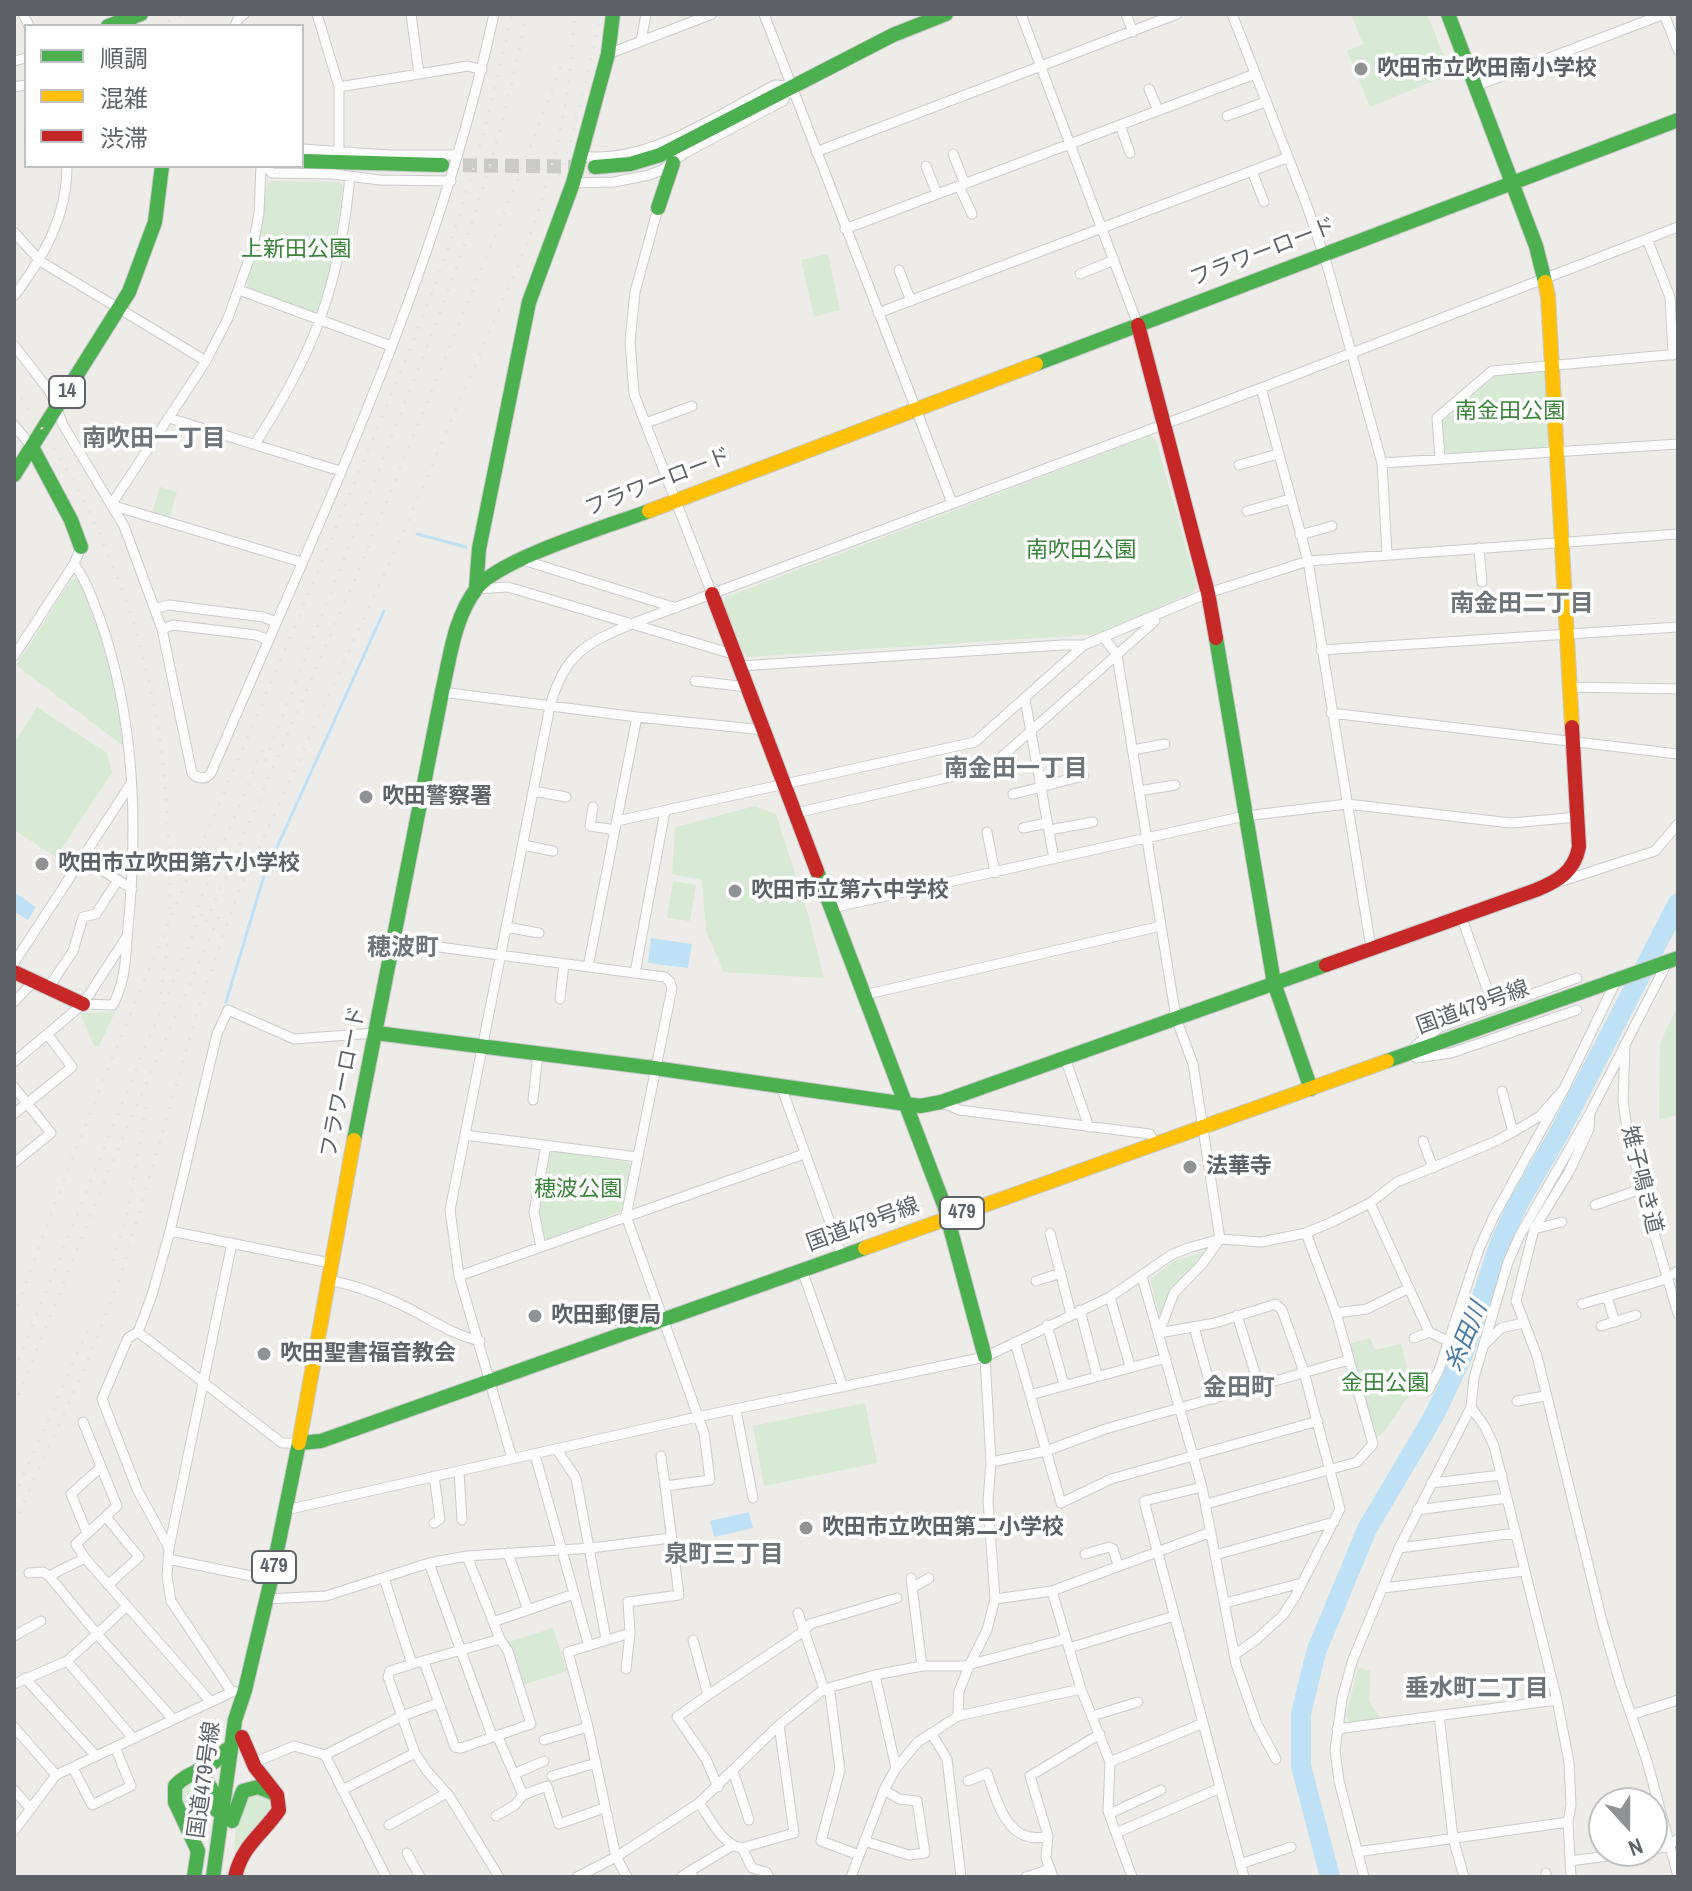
<!DOCTYPE html>
<html>
<head>
<meta charset="utf-8">
<style>
  body { margin:0 }
  #map { position:relative; width:1692px; height:1891px; overflow:hidden; background:#eeece9; font-family:"Archivo Narrow","Noto Sans JP",sans-serif }
  canvas { display:block }
  .frame { position:absolute; inset:0; border:16px solid #5e6266; pointer-events:none }
  .legend { position:absolute; left:24px; top:24px; width:280px; height:144px; box-sizing:border-box; background:#fff; border:2px solid #bfc0c2; margin:0; padding:10px 14px; list-style:none; font-size:24px; color:#5e6266 }
  .legend li { display:flex; align-items:center; gap:16px; height:40px }
  .legend b { width:40px; border:2px solid #bfc0c2 }
  .north { position:absolute; left:1588px; top:1787px; width:80px; height:80px; box-sizing:border-box; background:#fff; border:2px solid #bfc0c2; border-radius:50%; rotate:159deg; font-size:22px; font-weight:700; line-height:32px; text-align:center; color:#5e6266 }
  .north::after { content:''; display:block; margin:auto; width:28px; height:36px; background:#909294; clip-path:polygon(50% 0,100% 100%,50% 72%,0 100%) }
</style>
</head>
<body>
<div id="map">
<canvas width="1692" height="1891"></canvas>
<div class="frame"></div>
<ul class="legend">
<li><b style="height:10px;background:#4caf50"></b>順調</li>
<li><b style="height:10px;background:#ffc107"></b>混雑</li>
<li><b style="height:10px;background:#c62828"></b>渋滞</li>
</ul>
<div class="north">N</div>
</div>
<script>
const ctx = document.querySelector('canvas').getContext('2d');
ctx.lineJoin = 'round';
function fillPath(path, color) { ctx.fillStyle = color; ctx.fill(path, 'evenodd'); }
function trace(path, color, width, dash) { ctx.strokeStyle = color; ctx.lineWidth = width; ctx.lineCap = dash ? 'butt' : 'round'; ctx.setLineDash(dash || []); ctx.stroke(path); }
function write(font, color, halo, rows, align = 'center') {
  ctx.font = font + ' "Archivo Narrow","Noto Sans JP",sans-serif'; ctx.lineWidth = 7; ctx.setLineDash([]); ctx.textBaseline = 'middle'; ctx.strokeStyle = halo; ctx.fillStyle = color; for (const [text, x, y, turn = 0] of rows) {
    ctx.save(); ctx.translate(x, y); ctx.rotate((+turn || 0) * Math.PI / 180); ctx.textAlign = isNaN(turn) ? turn : align; if (halo) ctx.strokeText(text, 0, 0); ctx.fillText(text, 0, 0); ctx.restore();
  }
}
fillPath(new Path2D(`
  M1351 14H1427L1451 74 1370 107 1347 51 1363 44Z
  M272 181 339 182 343 185 334 256 319 310 313 313 249 290 247 284 258 244 267 184Z
  M828 254 840 310 814 317 801 260Z
  M1541 371 1546 376 1549 443 1544 448 1450 454 1444 449 1443 421 1495 375Z
  M1150 436 1156 440 1197 586 1194 592 1100 634 747 657 743 653 723 602 726 597Z
  M160 487 177 492 169 519 152 513Z
  M81 578C101 634 118 689 126 748L16 665 72 579Z
  M37 707 107 753 112 773 56 857 14 830V743Z
  M755 806 776 814 808 914 824 978 724 972 706 931 702 880 672 874 675 827Z
  M673 881 696 885 690 921 667 918Z
  M1678 1005V1115L1659 1120 1660 1043Z
  M115 1012 99 1046H94L80 1013Z
  M555 1151 627 1162 631 1166 622 1211 549 1240 542 1236 538 1212 548 1154Z
  M1207 1251 1197 1266 1170 1289 1160 1316 1150 1279 1174 1261Z
  M1370 1338 1375 1350 1401 1344 1413 1390 1386 1429 1375 1440 1349 1344Z
  M865 1403 877 1463 764 1486 753 1426Z
  M553 1628 567 1671 519 1686 505 1643Z
  M1358 1668 1370 1671 1369 1701 1381 1719 1349 1722 1346 1715Z
  M195 1782 203 1786 209 1795 202 1848 180 1797C182 1787 185 1783 195 1782Z
  M256 1791 271 1799C273 1818 248 1844 234 1853 236 1832 233 1800 256 1791Z`), '#d8e9d5');
fillPath(new Path2D(`
  M14 892 36 907 28 920 14 911Z
  M651 938 692 944 688 968 648 963Z
  M749 1512 753 1528 714 1537 710 1521Z`), '#bee1f6');
trace(new Path2D(`
  M417 534 466 547
  M226 1002 264 876 384 611`), '#bee1f6', 3);
trace(new Path2D(`
  M1330 1877 1301 1766V1714L1316 1652 1367 1529 1435 1414 1462 1357 1500 1243 1518 1204 1558 1135 1678 903`), '#bee1f6', 20);
trace(new Path2D(`
  M442 165 595 167`), '#cacac8', 14, [14, 7]);
const street = new Path2D(`
  M23 14 29 26
  M317 14 339 87V150
  M411 14 419 74
  M764 14 952 503
  M1021 14 1138 325
  M1126 14 1133 32
  M1232 14 1306 203 1327 265 1382 463 1387 554
  M1664 14 1678 50
  M235 26 238 19 244 14
  M641 41 646 14
  M608 54 712 14
  M14 61 26 58
  M1476 86 1664 14
  M14 87 26 85
  M339 87 468 66 482 70
  M1149 89 1158 110
  M1227 116 1265 102
  M1120 125 1130 153
  M302 149 389 155H458
  M816 152 1177 14
  M953 154 965 184
  M580 156C648 165 717 115 775 85L791 86
  M265 166 272 173 333 174 380 180 451 181
  M926 166 937 194
  M1252 171 1264 202
  M573 183 614 182 649 175 662 170 685 153 783 101 790 89
  M959 186 972 214
  M658 208 635 292 630 341 634 394 712 594
  M845 229 1255 74
  M14 232 40 261 206 361
  M1647 239 1670 297 1673 355
  M899 270 911 301
  M1080 274 1114 260
  M239 290 391 346
  M14 296C44 256 67 217 67 166
  M878 313 1286 158
  M14 345 50 392 63 425 124 526 162 629 192 773C198 779 206 780 211 773 317 525 437 278 494 14
  M1261 388 1308 561 1371 948
  M169 418 340 471
  M646 423 692 406
  M14 425 32 447
  M255 444C314 353 340 285 350 176
  M1440 459 1437 418 1492 371 1678 354
  M1382 463 1678 444
  M1239 465 1278 454
  M111 505 206 361 228 318 252 251 259 213 261 166
  M111 505 301 562
  M1247 511 1290 499
  M1300 535 1332 526
  M1479 548 1482 582
  M523 560 676 608
  M74 564C87 581 92 599 100 619 135 718 138 824 128 928 125 957 127 977 113 1005L83 1004
  M476 589 508 587 736 655
  M156 608 169 605 263 617 276 622
  M162 629 173 625 256 635 268 640
  M1105 639 1117 655 1176 1018 1193 1064 1220 1239 1202 1264 1174 1293 1159 1333 1215 1323 1276 1304 1282 1310 1304 1372 1340 1509 1295 1597 1283 1615 1257 1639 1234 1655
  M1321 650 1678 627
  M14 656 74 564 81 547
  M740 666 1062 645H1084L1208 593 1308 561 1678 534
  M695 681 748 687
  M1571 687 1678 689
  M442 692 637 717 764 730
  M1025 699 1054 859
  M1331 713 1678 754
  M1132 750 1165 744
  M533 791 566 797
  M1139 791 1175 785
  M1013 794C1037 789 1059 781 1084 776
  M593 807 590 826 615 830
  M796 813 989 768 1155 621
  M617 821 975 742 1084 645
  M1023 828 1047 823
  M1049 830 1093 822
  M987 832 995 873
  M523 845 553 851
  M83 858 132 889
  M1562 881 1655 851 1678 824
  M832 908 1245 816 1347 804 1511 823 1578 817
  M1461 916 1494 1008
  M506 927 539 933
  M394 941 665 977 670 982 672 988 626 1216 704 1433 710 1480 665 1486 679 1595 628 1602 630 1633 626 1669
  M14 963 130 785
  M588 967 637 717
  M635 973 665 811
  M49 987 73 951 83 917 96 914 118 880
  M864 995 1161 926
  M560 999 564 964
  M14 1002 35 980
  M1416 1045 1440 1027 1577 978
  M1625 1045 1623 1101 1627 1128 1641 1189 1678 1314
  M1065 1058 1089 1127
  M1416 1058 1451 1053 1577 1010
  M14 1062 83 1004 126 938
  M781 1086 842 1256
  M14 1087 51 1133 14 1163
  M1502 1091 1513 1132
  M533 1100 538 1053
  M941 1102 959 1110 1150 1134 1156 1145
  M14 1114 72 1067 48 1035
  M1590 1115 1589 1129 1569 1172 1534 1229 1516 1301 1537 1356 1602 1621 1620 1683 1647 1761 1678 1876
  M465 1135 638 1157
  M1423 1141 1433 1168
  M1370 1203 1429 1332 1448 1341
  M1595 1205 1641 1189
  M1534 1229 1562 1222
  M170 1231 330 1263
  M1050 1233 1071 1314
  M541 1247 534 1212 546 1145
  M802 1270 843 1387
  M459 1276 804 1154
  M1142 1277 1202 1487 1236 1664 1257 1724 1276 1759
  M327 1280C356 1285 384 1296 410 1309 433 1321 454 1335 480 1341
  M1036 1281 1061 1273
  M1110 1297 1130 1366
  M1607 1297 1615 1322
  M1582 1304 1663 1280 1678 1271
  M1080 1310 1097 1375
  M1336 1313 1367 1309 1409 1288
  M1237 1315 1259 1386
  M1047 1325 1064 1384
  M1601 1326 1636 1315
  M1194 1327 1214 1399
  M138 1332 282 1443H299
  M1414 1338 1429 1332
  M1015 1342 1061 1503 1111 1479 1318 1421
  M1485 1344 1501 1328 1523 1323
  M1428 1391 1439 1370 1479 1249 1494 1216 1564 1089 1616 981
  M1030 1395 1166 1358
  M1517 1401 1545 1396
  M1471 1407 1485 1427 1494 1446 1557 1700 1569 1762 1571 1805 1568 1822 1571 1877
  M736 1410 753 1498
  M557 1450 576 1478 606 1639
  M535 1455 588 1643
  M661 1456 665 1486
  M512 1458 459 1276 450 1210 550 706C565 652 587 643 634 623L1261 388 1678 227
  M991 1462 1046 1451 1105 1429 1349 1360
  M459 1471 462 1520
  M434 1476 440 1519 434 1523
  M1431 1483 1502 1475
  M1202 1487 1144 1501 1244 1877
  M1206 1504 1357 1462 1373 1444 1336 1313 1306 1233
  M286 1510 697 1417 985 1357 1110 1297 1171 1255 1188 1248 1220 1239 1261 1242 1306 1233 1334 1221 1370 1203 1397 1182 1494 1142 1513 1132 1540 1116 1564 1089
  M1417 1510 1507 1498
  M106 1517 139 1557 108 1585
  M87 1533 71 1494 101 1467
  M169 1548 232 1243
  M1399 1548 1516 1533
  M508 1553 528 1610
  M1085 1554 1109 1547 1113 1549 1118 1565
  M1215 1555 1334 1522
  M467 1556 500 1639
  M85 1558 211 1702
  M168 1559 271 1580
  M429 1563 492 1736
  M29 1573 43 1572 49 1576
  M384 1578 412 1664 390 1671 388 1677 415 1753 427 1771 450 1797 499 1877
  M911 1578 922 1666
  M912 1588 929 1578
  M1383 1588 1525 1571
  M1052 1591 1081 1689 1110 1762 1108 1811 1132 1877
  M266 1599 326 1596 429 1563 467 1556 591 1548 671 1538
  M995 1599 1052 1591 1211 1532
  M1225 1603 1302 1583
  M127 1606 97 1634 173 1719
  M798 1613 824 1689 830 1693 840 1770 821 1841 859 1855
  M493 1622 574 1594
  M14 1636 41 1621
  M693 1640 708 1695 677 1717 706 1759 718 1787
  M1069 1648 1174 1616
  M67 1661 133 1738
  M412 1664 500 1639 508 1651 531 1724 461 1748 455 1747 424 1662
  M875 1675 896 1768
  M25 1678 96 1756
  M14 1684 67 1661 97 1634 49 1576 85 1558 76 1544 117 1506 83 1422
  M231 1691 171 1601 167 1576 169 1548 137 1489 102 1399 128 1338 138 1332 152 1295 170 1231 217 1034 228 1010 294 1039 376 1033
  M708 1695 804 1631 810 1624 897 1598
  M1439 1715 1453 1838 1464 1877
  M1631 1715 1678 1700
  M958 1716 959 1691 970 1664 987 1630 995 1599 988 1501 991 1462 985 1357
  M1092 1716 1138 1702
  M14 1727 56 1775
  M1337 1729 1557 1700
  M931 1733 947 1759 961 1877
  M498 1737 523 1795 547 1786 559 1824 604 1808
  M544 1740 588 1727
  M325 1755 386 1877
  M1110 1762 1203 1723
  M255 1767 260 1760 294 1746 325 1755 402 1716 438 1703
  M73 1768 92 1805 131 1786 115 1747
  M733 1771 749 1820
  M514 1774 544 1761
  M552 1776 596 1763
  M968 1781 987 1773C997 1802 1008 1847 1048 1836
  M14 1790 31 1809
  M342 1790 415 1753
  M699 1803C711 1819 721 1844 742 1848
  M1109 1814 1161 1790
  M496 1816 515 1805 523 1795
  M389 1825 447 1793
  M14 1831 56 1775 234 1691
  M1116 1833 1220 1788
  M864 1841 909 1855 925 1853 917 1801 899 1799 884 1790
  M1652 1849 1666 1847 1678 1839
  M1357 1852 1568 1822
  M407 1853 420 1877
  M1570 1861 1645 1851
  M1240 1864 1291 1847
  M690 1871 732 1846
  M1546 1873V1877
  M577 1877 616 1857 699 1803 779 1725 824 1689 875 1675 922 1666H964L1065 1639
  M627 1877 616 1857 588 1727 568 1652 630 1633
  M681 1877 690 1871 693 1877
  M769 1877 766 1872 752 1868 742 1848 794 1833 779 1725
  M851 1877 884 1790 896 1768 918 1742 958 1716 1081 1689
  M1026 1877 1050 1869
  M1053 1877 1046 1858 1048 1836 1030 1776 1100 1734
  M1364 1877 1339 1781 1335 1750 1342 1699 1352 1662 1399 1548 1471 1407 1474 1378 1508 1262 1520 1235 1590 1113 1666 965`);
const fast = new Path2D(`
  M127 14 130 26
  M1448 14 1536 246 1545 282
  M108 26 141 14
  M302 161 442 165
  M595 167 630 164 660 155 893 35 946 14
  M658 208 673 163
  M1036 364 1678 120
  M32 447 71 520 81 547
  M14 475 129 292 155 222 162 166
  M476 589 479 549 529 302 573 183 608 54 613 14
  M1216 638 1274 983 1311 1089
  M817 871 944 1205 985 1357
  M376 1033 654 1068 920 1106 941 1102 1326 965
  M1387 1061 1678 958
  M354 1140 442 692C450 658 454 617 477 588 501 558 609 526 649 511
  M192 1774C211 1779 214 1792 216 1810
  M232 1821 243 1791 258 1787 273 1793
  M194 1877 198 1851 175 1802V1786C190 1769 211 1771 226 1750
  M213 1877 235 1720 245 1690 271 1580 299 1443 321 1441 865 1248`);
const slow = new Path2D(`
  M1545 282 1548 296 1572 727
  M649 511 1036 364
  M865 1248 1387 1061
  M299 1443 354 1140`);
const jam = new Path2D(`
  M1138 325 1208 593 1216 638
  M712 594 817 871
  M1326 965 1536 890C1558 881 1574 872 1579 847L1572 727
  M14 972 83 1004
  M235 1877C242 1845 262 1835 279 1810L277 1795 255 1767 242 1737`);
trace(street, '#cacbcb', 11);
trace(fast, '#c8c8c8', 16);
trace(slow, '#c8c8c8', 16);
trace(jam, '#c8c8c8', 16);
trace(street, '#fcfcfc', 9);
trace(fast, '#4caf50', 14);
trace(slow, '#ffc107', 14);
trace(jam, '#c62828', 14);
trace(new Path2D(`
  M157 26 185 14
  M14 77 26 75
  M559 176 570 145 602 14
  M14 388C85 484 135 598 156 716 168 780 169 845 170 911
  M265 761C308 650 352 539 395 428 449 293 501 157 526 14
  M193 918 263 748
  M206 922 358 572 518 179 564 58
  M161 994 168 938
  M113 1261 127 1214 148 1097
  M14 1317C109 1045 231 784 340 518 371 442 404 367 433 290 467 201 492 108 512 14
  M14 1371 141 1057 204 909
  M14 1406 114 1158 221 912
  M14 1497 90 1325
  M14 1524 86 1365 121 1275 200 1003 237 896 402 535 525 249C542 203 556 155 565 106 571 76 572 45 575 14`), '#e3e4e3', 3, [2, 10]);
for (const [x, y, r, color] of [
  [1361,69,8,"#909294"],
  [366,797,8,"#909294"],
  [42,864,8,"#909294"],
  [735,891,8,"#909294"],
  [1190,1167,8,"#909294"],
  [535,1316,8,"#909294"],
  [264,1354,8,"#909294"],
  [806,1528,8,"#909294"]
]) { const dot = new Path2D(); dot.arc(x, y, r, 0, 2 * Math.PI); ctx.fillStyle = color; ctx.fill(dot); trace(dot, '#fff', 3); }
for (const [x, y, w] of [
  [67,392,36],
  [962,1213,44],
  [274,1567,44]
]) { const box = new Path2D(); box.roundRect(x - w / 2, y - 16, w, 32, 6); ctx.fillStyle = '#fff'; ctx.fill(box); trace(box, '#5e6266', 2); }
write('bold 20px', '#5e6266', null, [
  ["14",67,392],
  ["479",962,1213],
  ["479",274,1567]
]);
write('bold 22px', '#5e6266', '#fff', [
  ["吹田市立吹田南小学校",1377,69],
  ["吹田警察署",382,797],
  ["吹田市立吹田第六小学校",58,864],
  ["吹田市立第六中学校",751,891],
  ["法華寺",1206,1167],
  ["吹田郵便局",551,1316],
  ["吹田聖書福音教会",280,1354],
  ["吹田市立吹田第二小学校",822,1528]
], 'left');
write('22px', '#388438', '#fff', [
  ["上新田公園",296,250],
  ["南金田公園",1510,412],
  ["南吹田公園",1081,551],
  ["穂波公園",578,1190],
  ["金田公園",1385,1384]
]);
write('22px', '#5e6266', '#fff', [
  ["フラワーロード",1263,253,-21],
  ["フラワーロード",658,483,-21],
  ["国道479号線",1473,1008,-20],
  ["フラワーロード",344,1082,-79],
  ["雉子鳴き道",1641,1180,76],
  ["国道479号線",863,1225,-20],
  ["国道479号線",205,1780,-82]
]);
write('bold 24px', '#6f7478', '#fff', [
  ["南吹田一丁目",154,440],
  ["南金田二丁目",1522,605],
  ["南金田一丁目",1016,770],
  ["穂波町",403,949],
  ["金田町",1239,1389],
  ["泉町三丁目",724,1556],
  ["垂水町二丁目",1477,1690]
]);
write('italic 24px', '#4378a7', '#fff', [
  ["糸田川",1467,1337,-67]
]);
</script>
</body>
</html>
